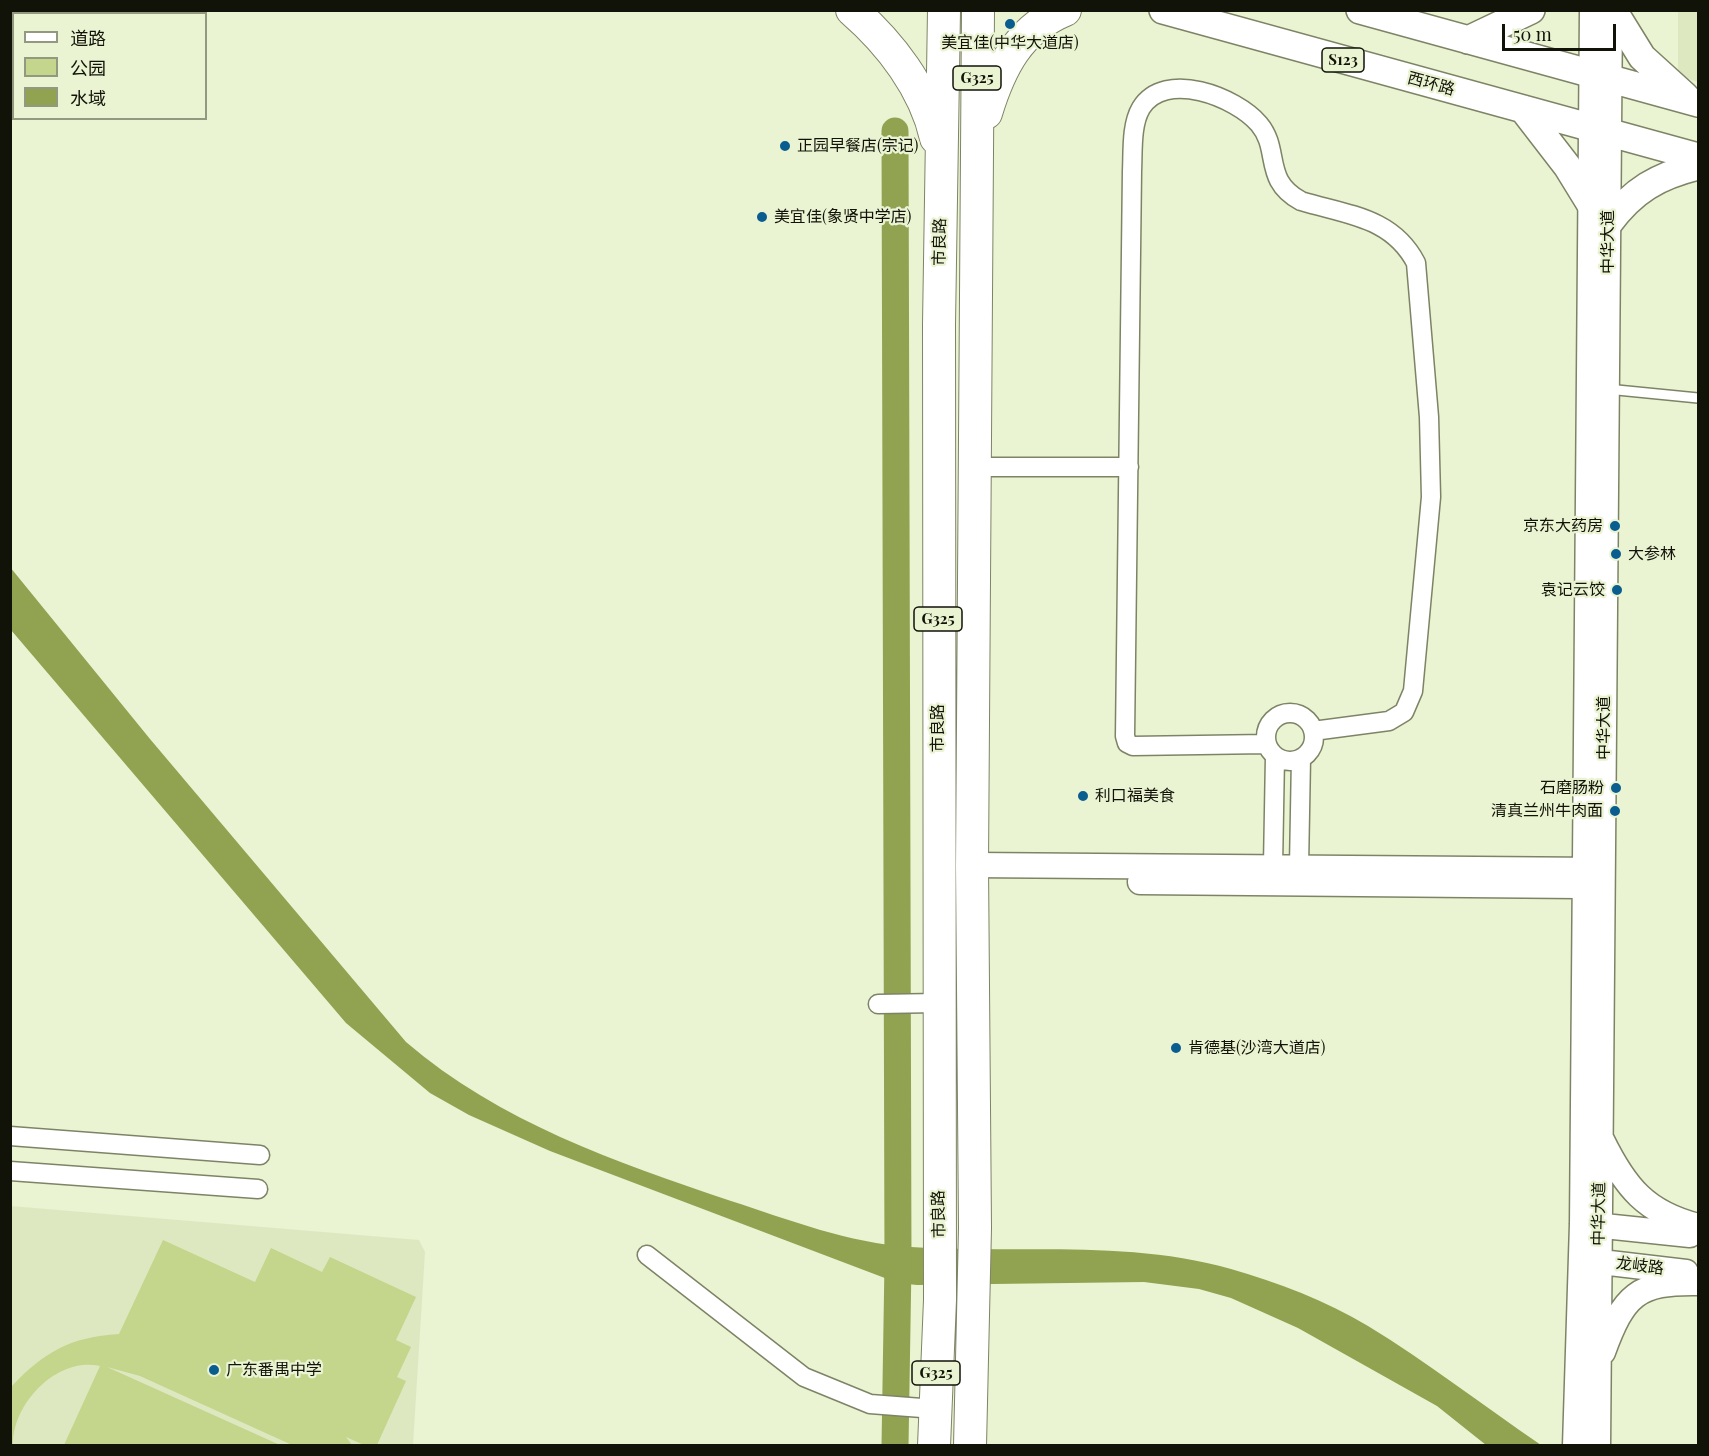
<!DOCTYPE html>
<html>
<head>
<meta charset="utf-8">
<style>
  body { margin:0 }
  #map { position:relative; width:1709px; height:1456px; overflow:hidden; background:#eaf3d2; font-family:"Playfair Display","Noto Sans SC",serif }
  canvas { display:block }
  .frame { position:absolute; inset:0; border:12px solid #111308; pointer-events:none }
  .legend { position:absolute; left:12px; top:12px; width:195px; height:108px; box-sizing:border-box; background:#eaf3d2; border:2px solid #939981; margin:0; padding:8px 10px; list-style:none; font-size:18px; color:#111308 }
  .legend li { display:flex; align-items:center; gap:12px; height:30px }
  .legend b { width:30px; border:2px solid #939981 }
  .scale { position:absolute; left:1502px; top:24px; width:114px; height:27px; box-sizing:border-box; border:3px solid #111308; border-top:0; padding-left:8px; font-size:18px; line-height:21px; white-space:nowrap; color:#111308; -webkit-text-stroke:4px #eaf3d2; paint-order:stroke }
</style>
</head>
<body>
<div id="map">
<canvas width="1709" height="1456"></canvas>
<div class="frame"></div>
<ul class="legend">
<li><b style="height:8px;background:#fff"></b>道路</li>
<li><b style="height:16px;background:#c4d58c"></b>公园</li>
<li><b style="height:16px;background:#91a250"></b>水域</li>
</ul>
<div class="scale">50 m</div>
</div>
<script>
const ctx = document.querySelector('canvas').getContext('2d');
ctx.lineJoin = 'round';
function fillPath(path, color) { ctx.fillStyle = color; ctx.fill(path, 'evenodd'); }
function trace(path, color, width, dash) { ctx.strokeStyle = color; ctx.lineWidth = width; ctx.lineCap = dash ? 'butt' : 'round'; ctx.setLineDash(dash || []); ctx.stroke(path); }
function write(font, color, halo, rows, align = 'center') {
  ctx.font = font + ' "Playfair Display","Noto Sans SC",serif'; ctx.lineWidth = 4.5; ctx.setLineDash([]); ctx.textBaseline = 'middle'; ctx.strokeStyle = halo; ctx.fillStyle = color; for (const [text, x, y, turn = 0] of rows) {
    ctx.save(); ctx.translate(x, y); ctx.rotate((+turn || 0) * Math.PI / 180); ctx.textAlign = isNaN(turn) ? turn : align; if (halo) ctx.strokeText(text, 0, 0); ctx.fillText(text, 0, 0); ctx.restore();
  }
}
fillPath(new Path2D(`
  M1678 11H1698V82L1678 76Z
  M10 1206 419 1240 425 1252 413 1445H11Z`), '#dee8c0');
fillPath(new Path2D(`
  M163 1240 255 1282 271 1248 322 1272 330 1257 416 1297 396 1340 411 1347 397 1377 406 1381 377 1445H364L346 1437 352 1445H292L140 1376 107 1367 280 1445H64L100 1366C57 1356 12 1404 13 1445H11V1387C44 1352 70 1337 119 1334Z`), '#c4d58c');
fillPath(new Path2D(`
  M10 567 150 739 406 1042C499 1122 616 1162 731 1201 790 1220 848 1243 911 1247 1017 1254 1127 1239 1231 1269 1277 1282 1327 1301 1368 1326 1427 1362 1484 1406 1541 1445H1486L1437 1406 1298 1328 1231 1298 1199 1289 1144 1282 917 1285 898 1283 550 1151 469 1115 430 1093 346 1023 11 630Z`), '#91a250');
trace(new Path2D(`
  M895 1446 898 1263 895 131`), '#91a250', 27);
const lane = new Path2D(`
  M1607 389 1698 398`);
const street = new Path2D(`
  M973 467H1129
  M1266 737a24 24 0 1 1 48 0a24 24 0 1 1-48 0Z
  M1266 744 1133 746 1127 743 1125 736 1132 171C1133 151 1131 125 1141 108 1165 69 1236 97 1259 124 1281 150 1262 180 1301 201 1347 215 1392 217 1416 263L1429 417 1431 497 1413 691 1404 712 1389 721 1313 731
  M1273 866 1275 756
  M1299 866 1301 758
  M878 1004 938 1003
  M10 1136 260 1155
  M10 1171 258 1189
  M647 1255 804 1377 870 1404 935 1409`);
const secondary = new Path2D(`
  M972 865 1601 870
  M1140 882 1579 886
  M1602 1140C1625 1187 1646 1213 1698 1226
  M1585 1224 1690 1235
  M1584 1260 1686 1272
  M1603 1352C1624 1295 1637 1282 1698 1283
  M1575 1446 1582 1224 1592 10
  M1598 1446 1610 10`);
const primary = new Path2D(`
  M1163 10 1698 157
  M1360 10 1698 103
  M1613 10 1642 57 1685 96
  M1468 40 1531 10
  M1523 109 1567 166 1591 205
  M1608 224C1633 190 1658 176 1698 166`);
const highway = new Path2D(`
  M852 10C890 43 925 88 936 138
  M986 113C1000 67 1019 29 1065 10
  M934 1446 940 1300 939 324 944 10
  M970 1446 975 1228 972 865 978 10`);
trace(lane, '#7d8466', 12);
trace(street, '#7d8466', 21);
trace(secondary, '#7d8466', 27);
trace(primary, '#7d8466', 30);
trace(highway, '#7d8466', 34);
trace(lane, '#fff', 9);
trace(street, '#fff', 18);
trace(secondary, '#fff', 24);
trace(primary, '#fff', 27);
trace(highway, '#fff', 32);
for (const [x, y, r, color] of [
  [1010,24,6,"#095d8f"],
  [785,146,6,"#095d8f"],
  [762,217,6,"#095d8f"],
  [1615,526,6,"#095d8f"],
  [1616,554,6,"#095d8f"],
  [1617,590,6,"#095d8f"],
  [1616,788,6,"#095d8f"],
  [1083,796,6,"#095d8f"],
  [1615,811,6,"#095d8f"],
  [1176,1048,6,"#095d8f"],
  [214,1370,6,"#095d8f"]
]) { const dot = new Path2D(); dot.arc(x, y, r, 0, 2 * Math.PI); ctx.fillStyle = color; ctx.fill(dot); trace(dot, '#eaf3d2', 2); }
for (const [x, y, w] of [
  [1343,60,42],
  [977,78,48],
  [938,619,48],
  [936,1373,48]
]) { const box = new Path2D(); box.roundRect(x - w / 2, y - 12, w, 24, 4.5); ctx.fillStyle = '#eaf3d2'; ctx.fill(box); trace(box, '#111308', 1.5); }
write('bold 15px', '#111308', null, [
  ["S123",1343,60],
  ["G325",977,78],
  ["G325",938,619],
  ["G325",936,1373]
]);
write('16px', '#111308', '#eaf3d2', [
  ["美宜佳(中华大道店)",1010,43,"center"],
  ["正园早餐店(宗记)",797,146],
  ["美宜佳(象贤中学店)",774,217],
  ["京东大药房",1603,526,"right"],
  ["大参林",1628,554],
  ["袁记云饺",1605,590,"right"],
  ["石磨肠粉",1604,788,"right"],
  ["利口福美食",1095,796],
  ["清真兰州牛肉面",1603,811,"right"],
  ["肯德基(沙湾大道店)",1188,1048],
  ["广东番禺中学",226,1370]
], 'left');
write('16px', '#111308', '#eaf3d2', [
  ["西环路",1431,84,15],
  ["市良路",940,242,-89],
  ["中华大道",1608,242,-90],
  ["市良路",938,728,-90],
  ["中华大道",1604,728,-90],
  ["市良路",939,1214,-91],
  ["中华大道",1599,1214,-89],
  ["龙岐路",1640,1266,7]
]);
</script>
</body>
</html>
